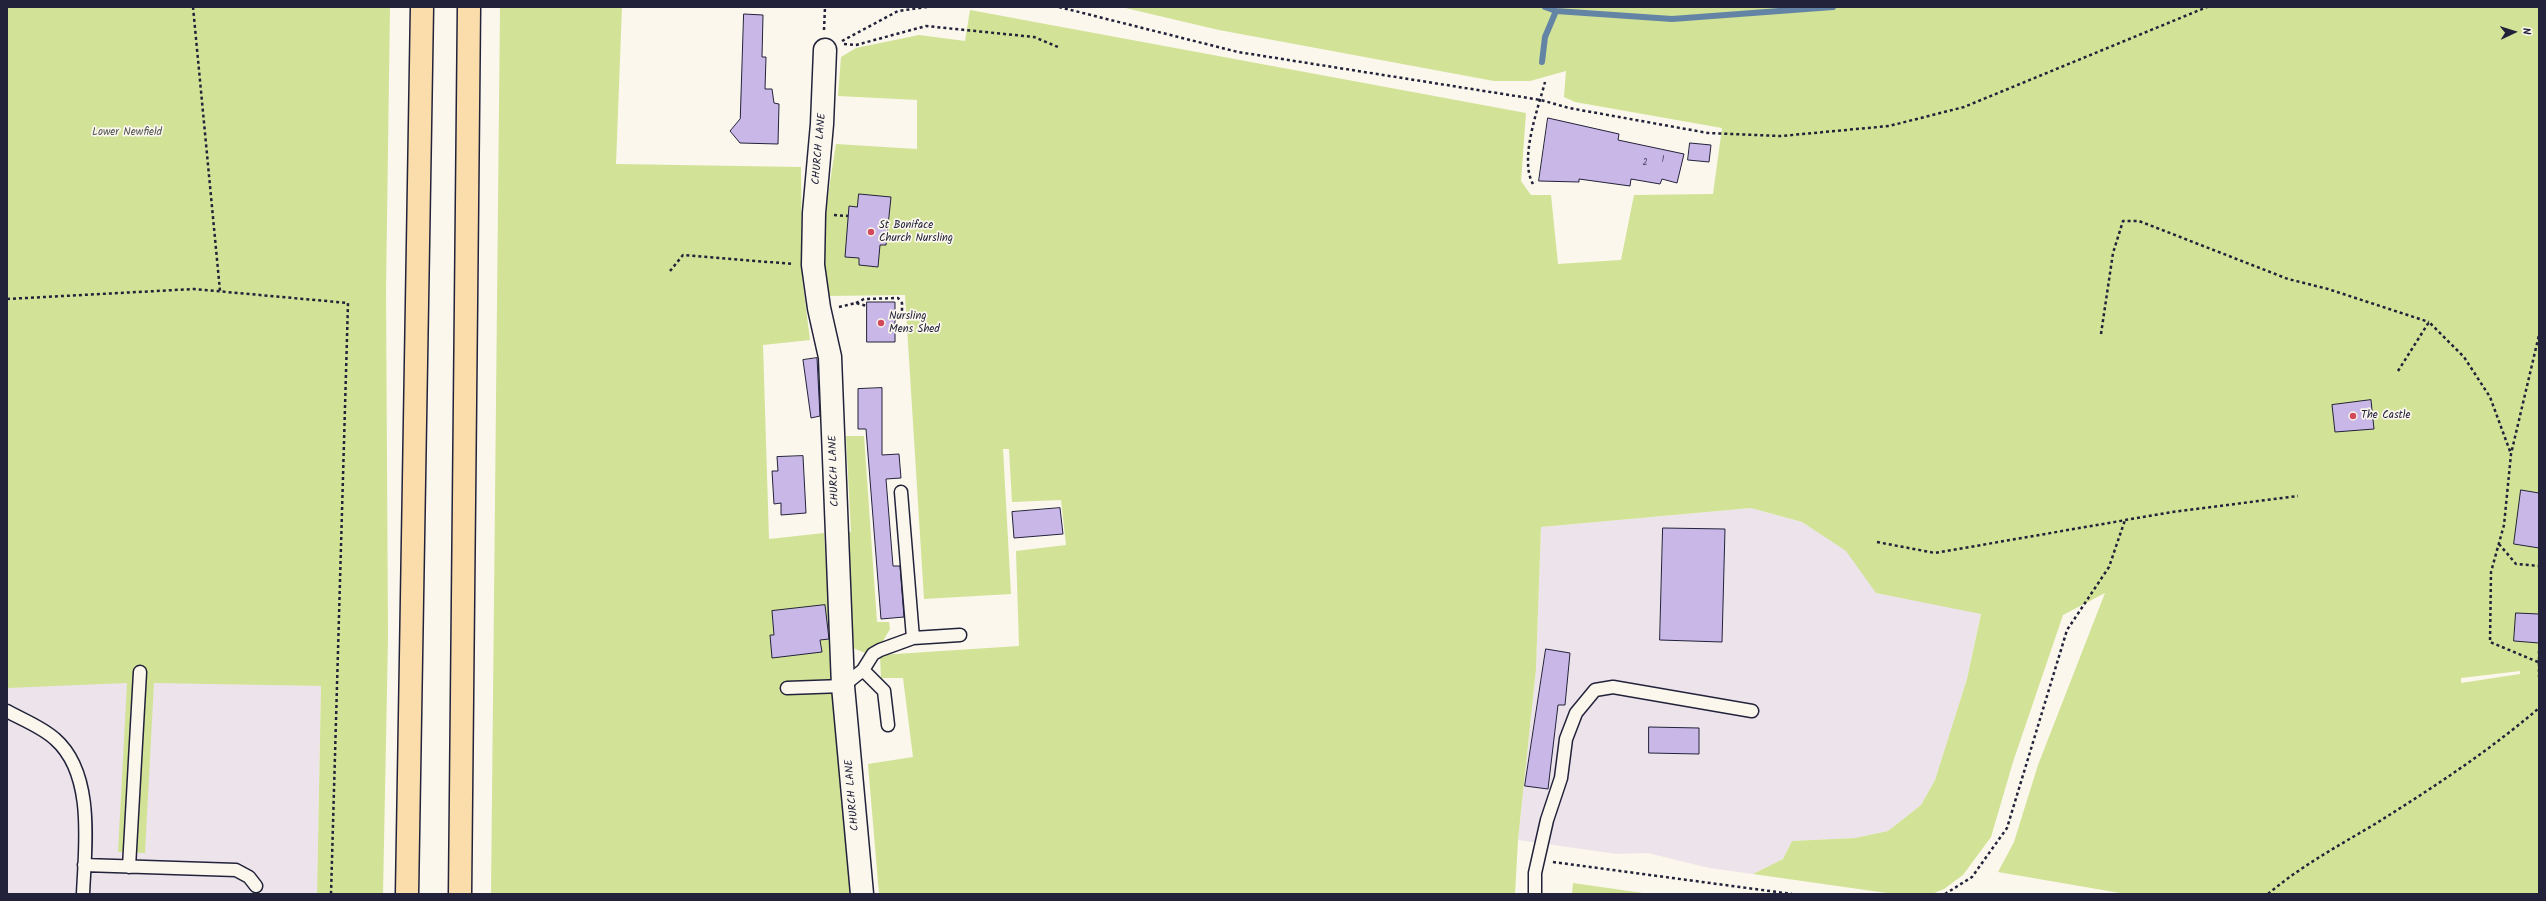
<!DOCTYPE html>
<html>
<head>
<meta charset="utf-8">
<style>
  body { margin:0 }
  #map { position:relative; width:2546px; height:901px; overflow:hidden; background:#fbf7ec; font-family:Kalam,sans-serif }
  canvas { display:block }
  .frame { position:absolute; inset:0; border:8px solid #22223b; pointer-events:none }
  .north { position:absolute; left:2494px; top:12px; width:40px; height:40px; -webkit-text-stroke:3px #fbf7ec; paint-order:stroke; rotate:86deg; font-size:11px; font-weight:700; line-height:16px; text-align:center; color:#22223b }
  .north::after { content:''; display:block; margin:auto; width:14px; height:18px; background:#22223b; clip-path:polygon(50% 0,100% 100%,50% 72%,0 100%) }
</style>
</head>
<body>
<div id="map">
<canvas width="2546" height="901"></canvas>
<div class="frame"></div>
<div class="north">N</div>
</div>
<script>
const ctx = document.querySelector('canvas').getContext('2d');
ctx.lineJoin = 'round';
function fillPath(path, color) { ctx.fillStyle = color; ctx.fill(path, 'evenodd'); }
function trace(path, color, width, dash) { ctx.strokeStyle = color; ctx.lineWidth = width; ctx.lineCap = dash ? 'butt' : 'round'; ctx.setLineDash(dash || []); ctx.stroke(path); }
function write(font, color, halo, rows, align = 'center') {
  ctx.font = font + ' Kalam,sans-serif'; ctx.lineWidth = 3.5; ctx.setLineDash([]); ctx.textBaseline = 'middle'; ctx.strokeStyle = halo; ctx.fillStyle = color; for (const [text, x, y, turn = 0] of rows) {
    ctx.save(); ctx.translate(x, y); ctx.rotate((+turn || 0) * Math.PI / 180); ctx.textAlign = isNaN(turn) ? turn : align; if (halo) ctx.strokeText(text, 0, 0); ctx.fillText(text, 0, 0); ctx.restore();
  }
}
fillPath(new Path2D(`
  M1751 508 1802 522 1859 559 1876 593 1981 613 1967 679 1935 780 1921 805 1888 831 1855 838 1792 841 1783 859 1753 874 1709 868 1648 853 1617 854 1518 840 1536 669 1541 527Z
  M130 682 321 686 317 894H7V686Z`), '#ece4ea');
fillPath(new Path2D(`
  M7 7H390L386 290 388 637 383 894H317L321 686 154 683 145 853 118 852 127 683 7 688Z
  M500 7H622L616 164 801 167 802 277 810 340 763 345 769 539 824 533 839 765 851 894H491Z
  M1121 7H2539V894H2126L1998 872 2014 842 2038 765 2105 593 2063 615 2013 762 1991 837 1963 875 1944 889 1932 894H1894L1753 874 1783 859 1792 841 1855 838 1888 831 1921 805 1935 780 1967 679 1981 614 1876 593 1846 551 1802 522 1751 508 1541 527 1536 669 1518 840 1515 894H879L868 764 913 757 903 678H881L880 655 1019 646 1016 551 1066 545 1061 500 1012 502 1009 449H1003L1011 594 924 599 905 295 826 296C819 245 828 195 836 144L917 149V100L838 96 841 57 856 48 919 35 965 41 970 10 1526 113 1521 181 1531 195H1551L1558 264 1621 260 1634 195 1713 194 1722 128 1575 102 1564 97 1566 71 1530 81H1494L1219 30ZM2520 671V674L2461 683V678Z
  M846 436H864L877 622H889L890 629 883 641 865 653 853 648 844 532H851Z
  M1573 883 1650 894H1572Z`), '#d2e296');
trace(new Path2D(`
  M1545 7 1556 11 1672 19 1833 7
  M1542 62 1545 37 1556 11`), '#6484a6', 6);
const building = new Path2D(`
  M744 14 763 15 762 57H766L765 89H772L774 103 779 104 778 144 740 143 730 131 740 119Z
  M1548 118 1619 134 1618 140 1684 154 1677 183 1662 179 1660 184 1631 179 1630 186 1579 179V182L1539 181Z
  M1690 143 1711 145 1709 162 1688 160Z
  M859 194 891 197 886 245H880L878 267 859 265V258L845 257 849 206 857 207Z
  M867 302H895V342H867Z
  M817 358 820 416 811 418 803 360Z
  M882 388V455L899 454 901 478 886 479 893 566H900L904 617 881 619 866 429H858V389Z
  M2371 400 2374 429 2335 432 2332 405Z
  M803 456 806 513 781 515V503L774 504 772 471H778L777 457Z
  M2521 490 2539 493V548L2514 544Z
  M1060 508 1063 534 1014 538 1012 512Z
  M1663 528 1725 529 1722 642 1660 640Z
  M825 605 829 639 820 640 822 652 772 658 770 635H774L772 611Z
  M2516 613 2539 614V643L2514 641Z
  M1546 649 1570 653 1565 705H1558L1548 789 1525 786Z
  M1649 727 1699 728V754L1649 753Z`);
fillPath(building, '#c9b7e7');
trace(building, '#22223b', 1);
const service = new Path2D(`
  M913 638 960 635
  M863 670 884 691 888 725
  M787 688 843 686 863 670 873 654 880 650 913 638 901 492
  M7 711C23 720 42 727 55 739 95 774 85 847 83 894
  M84 865 236 870 249 877 256 886
  M129 867 140 672
  M1535 894V873L1547 820 1561 778 1566 739 1576 713 1595 690 1613 687 1752 711`);
const minor = new Path2D(`
  M825 50 822 124 814 213 813 265 819 308 830 357 843 686 862 894`);
const motorway = new Path2D(`
  M407 894 422 7
  M460 894 469 7`);
trace(service, '#22223b', 15);
trace(minor, '#22223b', 25);
trace(motorway, '#22223b', 25);
trace(new Path2D(`
  M193 7 220 291
  M1059 7 1238 52 1541 100 1569 108 1708 133 1781 136 1889 126 1964 107 2207 7
  M824 30 825 7
  M842 41 898 11 927 7
  M844 44 856 45 926 26 1034 37 1058 47
  M1533 184C1519 159 1538 109 1545 82
  M834 215 848 216
  M670 271 683 255 793 264
  M7 299 194 289 348 303 331 894
  M856 303 864 299 898 298 902 303V313
  M839 307 856 303 867 306
  M2101 334 2113 253 2123 221H2139L2288 279 2328 289 2429 322
  M2398 371 2429 322 2464 357 2490 397 2511 454
  M1877 542 1935 553 2172 512 2298 496
  M2499 544 2516 564 2539 566
  M2539 651V677
  M2538 662 2490 642 2491 572 2504 525 2511 454 2539 335
  M1553 862 1792 894
  M1945 894 1972 877 2007 828 2067 630 2109 567 2125 520
  M2268 894C2301 866 2338 846 2375 824 2431 789 2489 751 2539 708`), '#22223b', 2.5, [3, 3]);
trace(service, '#fbf7ec', 12);
trace(minor, '#fbf7ec', 22);
trace(motorway, '#faddab', 22);
for (const [x, y, r, color] of [
  [871,232,4,"#d1495b"],
  [881,323,4,"#d1495b"],
  [2353,416,4,"#d1495b"]
]) { const dot = new Path2D(); dot.arc(x, y, r, 0, 2 * Math.PI); ctx.fillStyle = color; ctx.fill(dot); trace(dot, '#fbf7ec', 1.5); }
write('9px', '#4c4766', null, [
  ["1",1663,160],
  ["2",1645,163]
]);
write('11px', '#4e5252', '#fbf7ec', [
  ["Lower Newfield",127,133]
]);
write('11px', '#22223b', '#fbf7ec', [
  ["CHURCH LANE",820,149,-85],
  ["CHURCH LANE",835,471,-92],
  ["CHURCH LANE",853,795,-95]
]);
write('11px', '#22223b', '#fbf7ec', [
  ["St Boniface",879,226],
  ["Church Nursling",879,239],
  ["Nursling",889,317],
  ["Mens Shed",889,330],
  ["The Castle",2361,416]
], 'left');
</script>
</body>
</html>
